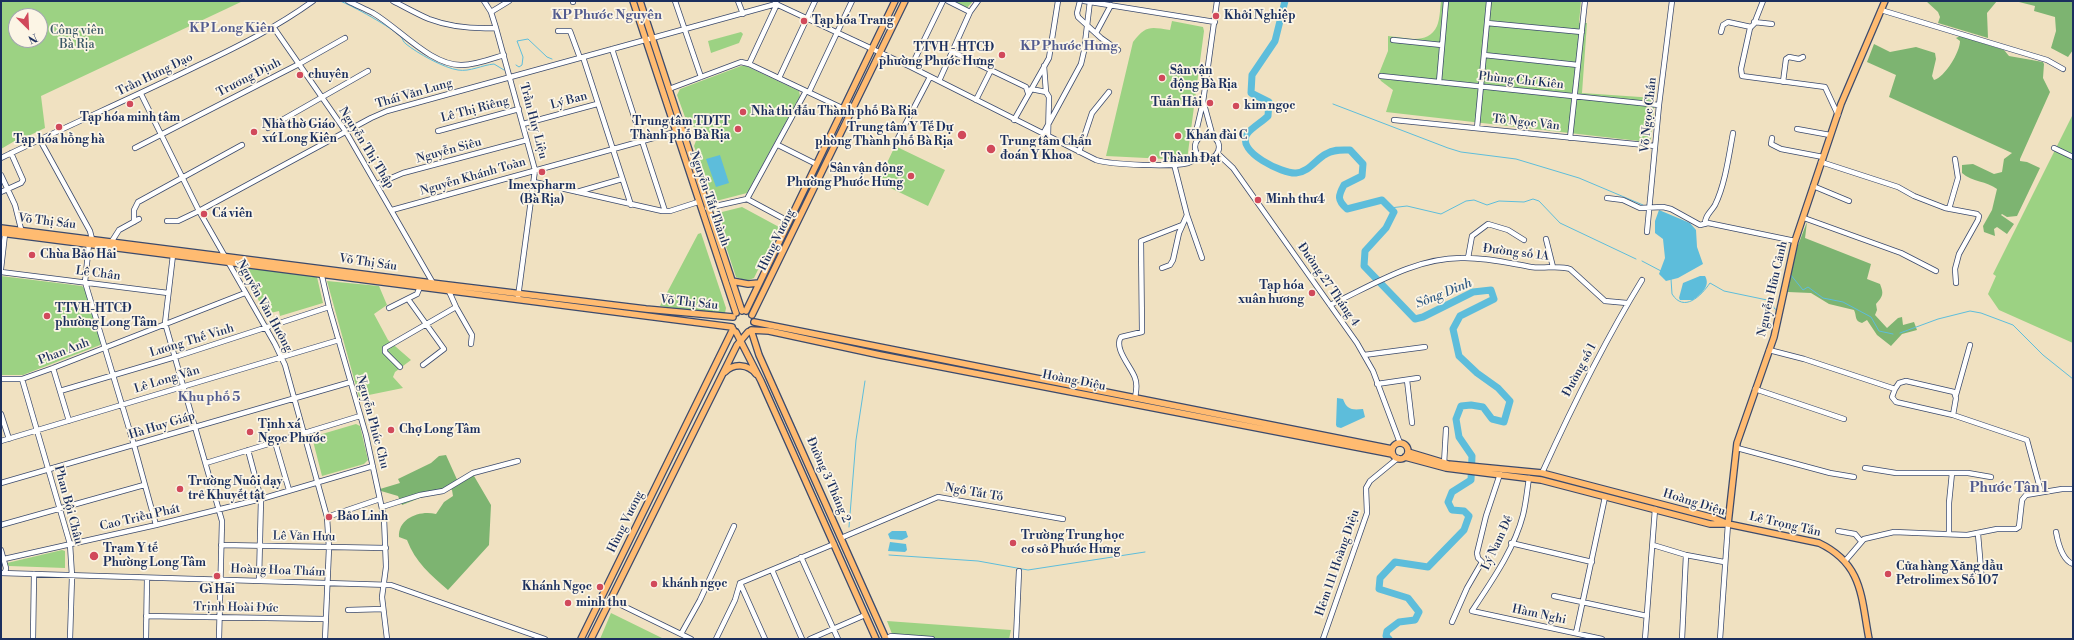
<!DOCTYPE html>
<html>
<head>
<meta charset="utf-8">
<style>
  body { margin:0 }
  #map { position:relative; width:2074px; height:640px; overflow:hidden; background:#f0e1c1; font-family:"Libre Bodoni",serif }
  canvas { display:block }
  .frame { position:absolute; inset:0; border:2px solid #1b2f5e; pointer-events:none }
  .north { position:absolute; left:8px; top:8px; width:40px; height:40px; box-sizing:border-box; background:#fcf5e5; border:1px solid #a2a6af; border-radius:50%; rotate:156deg; font-size:11px; font-weight:700; line-height:16px; text-align:center; color:#1b2f5e }
  .north::after { content:''; display:block; margin:auto; width:14px; height:18px; background:#d1495b; clip-path:polygon(50% 0,100% 100%,50% 72%,0 100%) }
</style>
</head>
<body>
<div id="map">
<canvas width="2074" height="640"></canvas>
<div class="frame"></div>
<div class="north">N</div>
</div>
<script>
const ctx = document.querySelector('canvas').getContext('2d');
ctx.lineJoin = 'round';
function fillPath(path, color) { ctx.fillStyle = color; ctx.fill(path, 'evenodd'); }
function trace(path, color, width, dash) { ctx.strokeStyle = color; ctx.lineWidth = width; ctx.lineCap = dash ? 'butt' : 'round'; ctx.setLineDash(dash || []); ctx.stroke(path); }
function write(font, color, halo, rows, align = 'center') {
  ctx.font = font + ' "Libre Bodoni",serif'; ctx.lineWidth = 3.5; ctx.setLineDash([]); ctx.textBaseline = 'middle'; ctx.strokeStyle = halo; ctx.fillStyle = color; for (const [text, x, y, turn = 0] of rows) {
    ctx.save(); ctx.translate(x, y); ctx.rotate((+turn || 0) * Math.PI / 180); ctx.textAlign = isNaN(turn) ? turn : align; if (halo) ctx.strokeText(text, 0, 0); ctx.fillText(text, 0, 0); ctx.restore();
  }
}
fillPath(new Path2D(`
  M1 1H243L41 96 45 128 20 140 18 139 1 149ZM16 16H40V40H16Z
  M953 1H973L967 8Z
  M1441 1H1581L1579 23H1587L1582 93 1655 98 1651 139 1648 142 1386 112 1393 90 1381 81 1378 76 1388 51V36C1405 37 1428 46 1437 26 1440 19 1440 9 1441 1Z
  M1172 21 1203 27 1204 31 1187 160 1106 156 1133 42C1146 25 1150 27 1170 30Z
  M741 32 743 34 739 43 711 53 708 41Z
  M741 66H746L799 91 800 96 747 193 716 201 712 198 694 146 697 138 691 120 685 117 677 95 680 89Z
  M2073 114V343L1999 310 1988 294 1996 276 1993 274Z
  M895 146 945 170 928 206 878 182Z
  M742 207 779 227 754 278 746 281 736 277 716 216 718 213Z
  M701 233 726 308 725 313 721 315 660 306 698 234Z
  M239 264 317 277 323 303 280 316 279 311 266 314Z
  M1 276 82 286 85 289 101 343 100 345 23 375H1Z
  M327 281 379 286 387 305 374 314 388 340 411 360 395 372 393 377 403 388 359 397Z
  M356 424 360 426 368 460 364 464 322 476 312 437Z
  M62 550 65 551V568L9 566 7 563Z
  M611 613 664 639H600Z
  M887 621 1011 630 1009 639H894Z`), '#9cd283');
fillPath(new Path2D(`
  M1926 1H2001H1997L1987 13 1988 38 1938 23 1940 17 1938 12Z
  M2015 1H2073V50L2068 57 2051 48 2056 31 2055 17 2034 11 2035 6Z
  M1960 36 2004 50 2009 56 2043 62 2044 64 2043 78 2050 92 2020 159V161L2027 162 2040 168 2017 216 2007 217 2002 214 2001 215 2014 224 2007 234 1997 227 1994 229 1995 236 1984 232 1983 226 1992 210 1997 189C1987 181 1972 182 1962 173V165L1973 164 1994 174 2002 172 2004 159 2012 153 1889 97 1896 75 1867 62 1874 44 1890 52 1916 47 1935 53 1936 59 1932 76 1934 80C1945 77 1960 52 1960 41L1956 38Z
  M1807 222 1805 238 1871 264 1867 279 1880 284C1884 294 1883 296 1876 304L1877 310 1875 315 1887 328 1898 318 1902 317 1903 325 1914 322 1917 330 1902 334 1891 346 1877 335 1867 320 1862 323C1854 321 1857 316 1854 310L1829 304 1811 293 1788 292 1793 258Z
  M446 455 459 484 471 476H474L491 505 489 545 448 590C431 575 415 562 407 540L399 537C398 518 420 510 436 514L444 502 453 496 452 490 448 487 402 505 398 496 381 491 380 489 400 483 398 479 431 463 439 456Z`), '#7db471');
fillPath(new Path2D(`
  M720 155 729 183 716 187 706 159Z
  M1659 210 1690 223 1696 230 1697 247 1703 264 1678 278 1666 281 1659 274 1665 258 1663 239 1655 233V221Z
  M1700 276H1705C1711 286 1701 294 1693 300H1680L1679 298 1683 283Z
  M1337 398 1343 399C1347 410 1352 410 1363 409L1365 417 1341 428 1337 427 1336 425Z
  M892 531H906L908 537 902 540 890 539 888 534Z
  M890 542 906 544 907 550 905 552 888 551Z`), '#5dbddb');
trace(new Path2D(`
  M340 1C351 5 393 28 401 37 403 39 403 42 406 44 417 53 444 68 458 70 470 72 482 65 494 64L504 70
  M516 65 519 67 522 65 523 57 517 41 528 39 547 57 552 59
  M1333 104 1448 148 1461 152 1516 159 1579 178 1643 205
  M1390 208 1407 206 1441 214 1466 201 1474 200 1487 205 1499 201 1524 202 1533 199 1539 201 1560 223 1636 259
  M1642 261 1661 271
  M1790 274 1803 290 1808 287 1823 298 1843 302 1871 317 1879 331 1893 334
  M1671 279 1672 294C1684 313 1701 296 1710 283L1724 291 1772 301 1774 308 1778 311
  M1900 333 1938 319 1970 311 1981 313 2013 325 2043 355 2073 379
  M849 527 856 440 865 381
  M889 555 978 561 1028 570 1145 552`), '#5dbddb', 1);
trace(new Path2D(`
  M1285 1 1275 41 1252 75 1251 93 1269 102 1268 116C1262 122 1251 128 1247 134 1236 152 1283 174 1296 173 1309 172 1316 159 1326 154 1334 149 1342 150 1350 150L1363 164 1362 176 1344 185C1338 196 1337 200 1347 209L1382 200 1394 212 1386 228 1365 251 1364 266 1415 319 1423 317 1473 292 1491 290 1494 299 1460 316 1453 329 1459 356 1477 373 1498 388 1510 401 1504 422 1492 419 1483 407 1471 405 1461 406 1456 419 1459 437 1472 456 1471 480 1452 492 1448 502 1452 510 1464 511 1469 516 1464 530 1428 567 1395 562 1380 578 1379 589 1408 598 1419 612 1415 620 1399 622 1387 631 1386 636 1389 639`), '#5dbddb', 7);
const minor = new Path2D(`
  M348 1C356 5 365 9 373 13 399 28 431 66 462 65 476 65 491 59 504 55
  M393 1C405 7 417 14 429 19 450 27 474 29 496 28
  M484 1 491 12 496 28 535 170 518 297
  M573 1V2
  M675 1 701 77
  M738 1 743 14
  M775 1 776 4 911 67 1096 160C1112 165 1173 167 1188 163 1192 162 1195 159 1199 157
  M948 1 970 12
  M1080 1 1077 13 1078 17 1101 38 1118 50
  M1084 1 1215 22
  M1763 1 1754 24 1750 28 1741 69 1742 76 1825 87 1838 115
  M1881 10 2047 60 2063 69
  M491 12 509 1
  M1754 22 1772 24
  M1487 23 1582 32
  M274 28 346 132 433 283
  M558 31H570L580 58
  M1721 32 1723 25 1728 22 1751 27
  M1096 33 1111 5
  M1393 40 1442 45
  M612 49 665 211
  M953 52 1026 87 1028 93
  M1484 55 1578 65
  M583 57 631 205
  M749 64 777 4
  M1044 66 1046 92 1049 97 1048 137
  M911 67 943 1
  M1381 76 1659 105
  M779 78 815 1
  M939 81 970 12 978 1
  M1439 82 1446 1
  M1783 82 1786 59 1789 57 1799 59 1803 57
  M669 89 741 62 749 64 842 108
  M1031 89 1046 92
  M809 92 852 1
  M141 94 199 211 275 344 285 365 327 517 329 548 325 639
  M976 100 991 70
  M1204 104 1213 137
  M1014 120 1049 58 1058 1
  M1394 120 1655 146
  M523 124 597 104
  M268 128 368 71
  M1477 128 1489 1
  M1797 129 1830 135
  M438 131 519 109
  M1043 134 1081 64 1084 51 1090 1
  M1195 147a12 12 0 1 1 24 0a12 12 0 1 1-24 0Z
  M1570 138 1585 1
  M1772 138 1771 144 1781 149 1823 157
  M1197 139 1196 132 1203 102 1217 1
  M40 140 90 231 92 239
  M896 142 930 77
  M778 145 816 164
  M135 148 299 64 345 38
  M2054 148 2073 157
  M1079 152 1092 113 1109 92
  M1217 153 1233 168 1357 343 1373 371 1400 443
  M1 158C67 126 134 97 199 65 239 46 277 27 313 1
  M1821 162 1898 187 1914 196 1945 208 1977 214 1979 216 1978 220 1959 254 1955 269 1956 283
  M1 175 15 205 21 229
  M534 182 662 211H670L698 202
  M377 184 403 173 527 140
  M1813 186 1849 201
  M1 192 21 183 23 180 11 153
  M577 192 622 179
  M1607 198 1623 200 1640 208 1663 207 1671 209 1700 225 1708 223 1795 241
  M747 199 806 91
  M707 208 747 199 788 221
  M1949 209 1958 178 1955 159
  M392 210 675 132
  M1187 215 1202 258
  M1804 218 1901 253 1936 271
  M167 221H178L199 211 371 118 387 111 776 4
  M134 222V210L138 202 242 145
  M1705 224C1705 215 1711 212 1715 205 1725 185 1729 155 1733 133
  M1647 232 1659 105 1672 1
  M1546 239 1553 267
  M112 241 119 230 139 219
  M89 244 85 282 134 445 156 525
  M173 255 165 323 222 521 219 639
  M1468 258 1472 236 1488 224 1508 230 1524 240
  M1162 268 1170 265 1173 260 1179 233 1187 215 1174 164
  M1 269 5 234
  M1 272 168 293
  M321 272 329 307 366 435 384 518 386 567 382 597 387 639
  M408 299 444 349 423 365
  M1330 305C1371 286 1414 258 1461 258 1484 257 1508 263 1531 267 1544 269 1559 265 1570 269L1605 301 1627 303
  M456 307 472 335 471 344
  M389 308 417 294 420 287
  M1769 350 1804 359 1895 389 1899 383 1906 381 1954 392 1956 398 1953 415
  M1364 355 1425 347
  M400 367 385 352V348L456 307 448 289
  M53 368 69 421
  M1 379H22L53 368 245 293
  M22 379 70 544 72 576 70 639
  M1407 380 1412 423
  M1377 384 1418 378
  M1755 389 1844 419
  M1895 389 1892 397 1896 402 1953 415 2027 440 2041 492
  M60 391 175 357 329 307
  M1956 395 1970 345
  M1135 398C1136 391 1138 385 1135 378 1132 368 1113 348 1121 337L1142 332 1141 241 1182 225
  M1 414 9 439
  M1 441 339 340
  M275 442 289 490
  M1737 448 1830 473 1854 477
  M248 450 261 499 259 580
  M206 463 360 416
  M1444 464 1446 429
  M1865 468 1896 473H1968L1991 477
  M1542 473C1572 407 1604 342 1642 280
  M1529 478C1527 491 1526 503 1523 515 1514 550 1491 582 1472 611L1602 639
  M1 483 351 382
  M382 507 420 495 443 491 473 473 518 461
  M327 517 380 499
  M1 525 144 485
  M1838 531 1855 534 1861 541
  M2056 532C2058 543 2062 560 2073 564
  M1949 534V503L1952 473
  M1978 534 1982 581
  M841 538 938 497 1063 519
  M1511 543 1592 562
  M221 545 386 548
  M1653 545 1686 555 1724 562
  M1 550 6 568 5 573
  M801 557 838 639
  M4 559 156 525 261 499 373 466
  M1846 560 1864 539 1894 532 1967 535 1997 529H2016L2019 527 2022 500 2026 495 2062 489H2073
  M772 570 802 639
  M1 573 391 585 545 639
  M740 583 834 544
  M740 583 765 639
  M1554 596 1647 616
  M611 600 691 639
  M348 610 383 609
  M146 616 326 619
  M1452 622 1467 588 1482 562 1478 558 1477 553 1486 516 1500 474
  M1576 633 1605 497
  M681 634 700 600 734 526
  M33 639 34 574
  M146 639 147 578
  M716 639 735 600 740 583
  M810 639 865 615
  M886 639 891 636 932 639
  M1016 639 1019 571
  M1323 639 1367 513 1366 488 1370 481 1398 458
  M1645 639 1655 509
  M1682 639 1686 555
  M1720 639 1728 524`);
const major = new Path2D(`
  M633 1 736 313
  M640 1 742 311
  M1 228 440 284 646 309 733 317
  M1 233 732 327
  M732 281 748 284 759 283
  M746 311 895 1
  M752 315 905 1
  M754 322 1392 449
  M736 332 761 381 876 639
  M725 372C734 363 748 364 756 374
  M1392 451a8 8 0 1 1 16 0a8 8 0 1 1-16 0Z
  M1408 452 1448 464 1542 473 1714 518 1728 524 1819 543C1863 564 1861 597 1869 639
  M1405 457 1446 468 1541 480 1710 524H1725
  M1728 524 1737 443 1774 337 1795 241 1841 104 1885 1
  M581 639 733 329
  M591 639 737 345 748 332
  M886 639 759 355 751 330 769 331 880 355 1392 454`);
trace(minor, '#3b4a6d', 6);
trace(major, '#3b4a6d', 8);
trace(minor, '#fff', 4.5);
trace(major, '#ffbb71', 5.5);
for (const [x, y, r, color] of [
  [1216,16,4,"#d1495b"],
  [804,21,4,"#d1495b"],
  [1002,55,4,"#d1495b"],
  [300,75,4,"#d1495b"],
  [1162,78,4,"#d1495b"],
  [1210,103,4,"#d1495b"],
  [130,104,4,"#d1495b"],
  [1236,106,4,"#d1495b"],
  [743,112,4,"#d1495b"],
  [59,127,4,"#d1495b"],
  [738,129,4,"#d1495b"],
  [254,132,4,"#d1495b"],
  [962,135,5,"#d1495b"],
  [1178,136,4,"#d1495b"],
  [991,149,5,"#d1495b"],
  [1153,159,4,"#d1495b"],
  [542,172,4,"#d1495b"],
  [911,176,4,"#d1495b"],
  [1258,200,4,"#d1495b"],
  [204,214,4,"#d1495b"],
  [32,255,4,"#d1495b"],
  [1312,293,4,"#d1495b"],
  [47,316,4,"#d1495b"],
  [391,430,4,"#d1495b"],
  [250,432,4,"#d1495b"],
  [180,489,4,"#d1495b"],
  [329,517,4,"#d1495b"],
  [1013,543,4,"#d1495b"],
  [94,556,5,"#d1495b"],
  [1888,574,4,"#d1495b"],
  [217,576,4,"#d1495b"],
  [654,584,4,"#d1495b"],
  [600,587,4,"#d1495b"],
  [568,603,4,"#d1495b"]
]) { const dot = new Path2D(); dot.arc(x, y, r, 0, 2 * Math.PI); ctx.fillStyle = color; ctx.fill(dot); trace(dot, '#fcf5e5', 1.5); }
write('bold 12px', '#1b2f5e', '#fcf5e5', [
  ["Khởi Nghiệp",1224,16],
  ["Tạp hóa Trang",812,21],
  ["TTVH - HTCĐ",994,48,"right"],
  ["phường Phước Hưng",994,62,"right"],
  ["Sân vận",1170,71],
  ["động Bà Rịa",1170,85],
  ["chuyên",308,75],
  ["Tuấn Hải",1202,103,"right"],
  ["kim ngọc",1244,106],
  ["Nhà thi đấu Thành phố Bà Rịa",751,112],
  ["Tạp hóa minh tâm",130,118,"center"],
  ["Trung tâm TDTT",730,122,"right"],
  ["Thành phố Bà Rịa",730,136,"right"],
  ["Nhà thờ Giáo",262,125],
  ["xứ Long Kiên",262,139],
  ["Trung tâm Y Tế Dự",953,128,"right"],
  ["phòng Thành phố Bà Rịa",953,142,"right"],
  ["Khán đài C",1186,136],
  ["Tạp hóa hồng hà",59,140,"center"],
  ["Trung tâm Chẩn",1000,142],
  ["đoán Y Khoa",1000,156],
  ["Thành Đạt",1161,159],
  ["Sân vận động",903,169,"right"],
  ["Phường Phước Hưng",903,183,"right"],
  ["Imexpharm",542,186,"center"],
  ["(Bà Rịa)",542,200,"center"],
  ["Minh thư4",1266,200],
  ["Cá viên",212,214],
  ["Chùa Bảo Hải",40,255],
  ["Tạp hóa",1304,286,"right"],
  ["xuân hương",1304,300,"right"],
  ["TTVH-HTCĐ",55,309],
  ["phường Long Tâm",55,323],
  ["Tịnh xá",258,425],
  ["Ngọc Phước",258,439],
  ["Chợ Long Tâm",399,430],
  ["Trường Nuôi dạy",188,482],
  ["trẻ Khuyết tật",188,496],
  ["Bảo Linh",337,517],
  ["Trường Trung học",1021,536],
  ["cơ sở Phước Hưng",1021,550],
  ["Trạm Y tế",103,549],
  ["Phường Long Tâm",103,563],
  ["Cửa hàng Xăng dầu",1896,567],
  ["Petrolimex Số 107",1896,581],
  ["khánh ngọc",662,584],
  ["Khánh Ngọc",592,587,"right"],
  ["Gì Hai",217,590,"center"],
  ["minh thu",576,603]
], 'left');
write('12px', '#3b5867', '#fcf5e5', [
  ["Công viên",77,31],
  ["Bà Rịa",77,45]
]);
write('12px', '#1b2f5e', '#fcf5e5', [
  ["Trần Hưng Đạo",155,75,-26],
  ["Trương Định",249,78,-27],
  ["Phùng Chí Kiên",1521,81,6],
  ["Thái Văn Lung",414,94,-16],
  ["Lý Ban",569,101,-15],
  ["Lê Thị Riêng",475,110,-15],
  ["Võ Ngọc Chấn",1649,115,-84],
  ["Trần Huy Liệu",533,121,75],
  ["Tô Ngọc Vân",1526,123,6],
  ["Nguyễn Thị Thập",366,148,58],
  ["Nguyễn Siêu",449,151,-15],
  ["Nguyễn Khánh Toàn",473,177,-16],
  ["Nguyễn Tất Thành",709,199,71],
  ["Võ Thị Sáu",47,222,7],
  ["Hùng Vương",777,240,-64],
  ["Đường số 1A",1516,253,7],
  ["Võ Thị Sáu",368,263,8],
  ["Lê Chân",98,274,7],
  ["Đường 27 Tháng 4",1328,285,55],
  ["Nguyễn Hữu Cảnh",1773,289,-77],
  ["Võ Thị Sáu",689,303,6],
  ["Nguyễn Văn Hưởng",264,306,61],
  ["Lương Thế Vinh",192,341,-17],
  ["Phan Anh",64,352,-21],
  ["Đường số 1",1580,370,-62],
  ["Lê Long Vân",167,380,-17],
  ["Hoàng Diệu",1074,381,11],
  ["Nguyễn Phúc Chu",372,422,75],
  ["Hà Huy Giáp",162,426,-17],
  ["Đường 3 Tháng 2",828,480,66],
  ["Ngô Tất Tố",974,493,10],
  ["Hoàng Diệu",1694,503,17],
  ["Phan Bội Châu",68,505,75],
  ["Cao Triều Phát",140,518,-13],
  ["Hùng Vương",626,522,-64],
  ["Lê Trọng Tấn",1785,525,13],
  ["Lê Văn Hưu",304,537,1],
  ["Lý Nam Đế",1498,543,-65],
  ["Hẻm 111 Hoàng Diệu",1338,563,-71],
  ["Hoàng Hoa Thám",278,571,2],
  ["Trịnh Hoài Đức",236,608,1],
  ["Hàm Nghi",1539,615,12]
]);
write('bold 13px', '#525b8f', '#fcf5e5', [
  ["KP Phước Nguyên",607,16],
  ["KP Long Kiên",232,29],
  ["KP Phước Hưng",1069,47],
  ["Khu phố 5",209,398]
]);
write('italic 13px', '#2f5a84', '#fcf5e5', [
  ["Sông Dinh",1444,294,-22]
]);
write('bold 14px', '#525b8f', '#fcf5e5', [
  ["Phước Tân 1",2009,489]
]);
</script>
</body>
</html>
